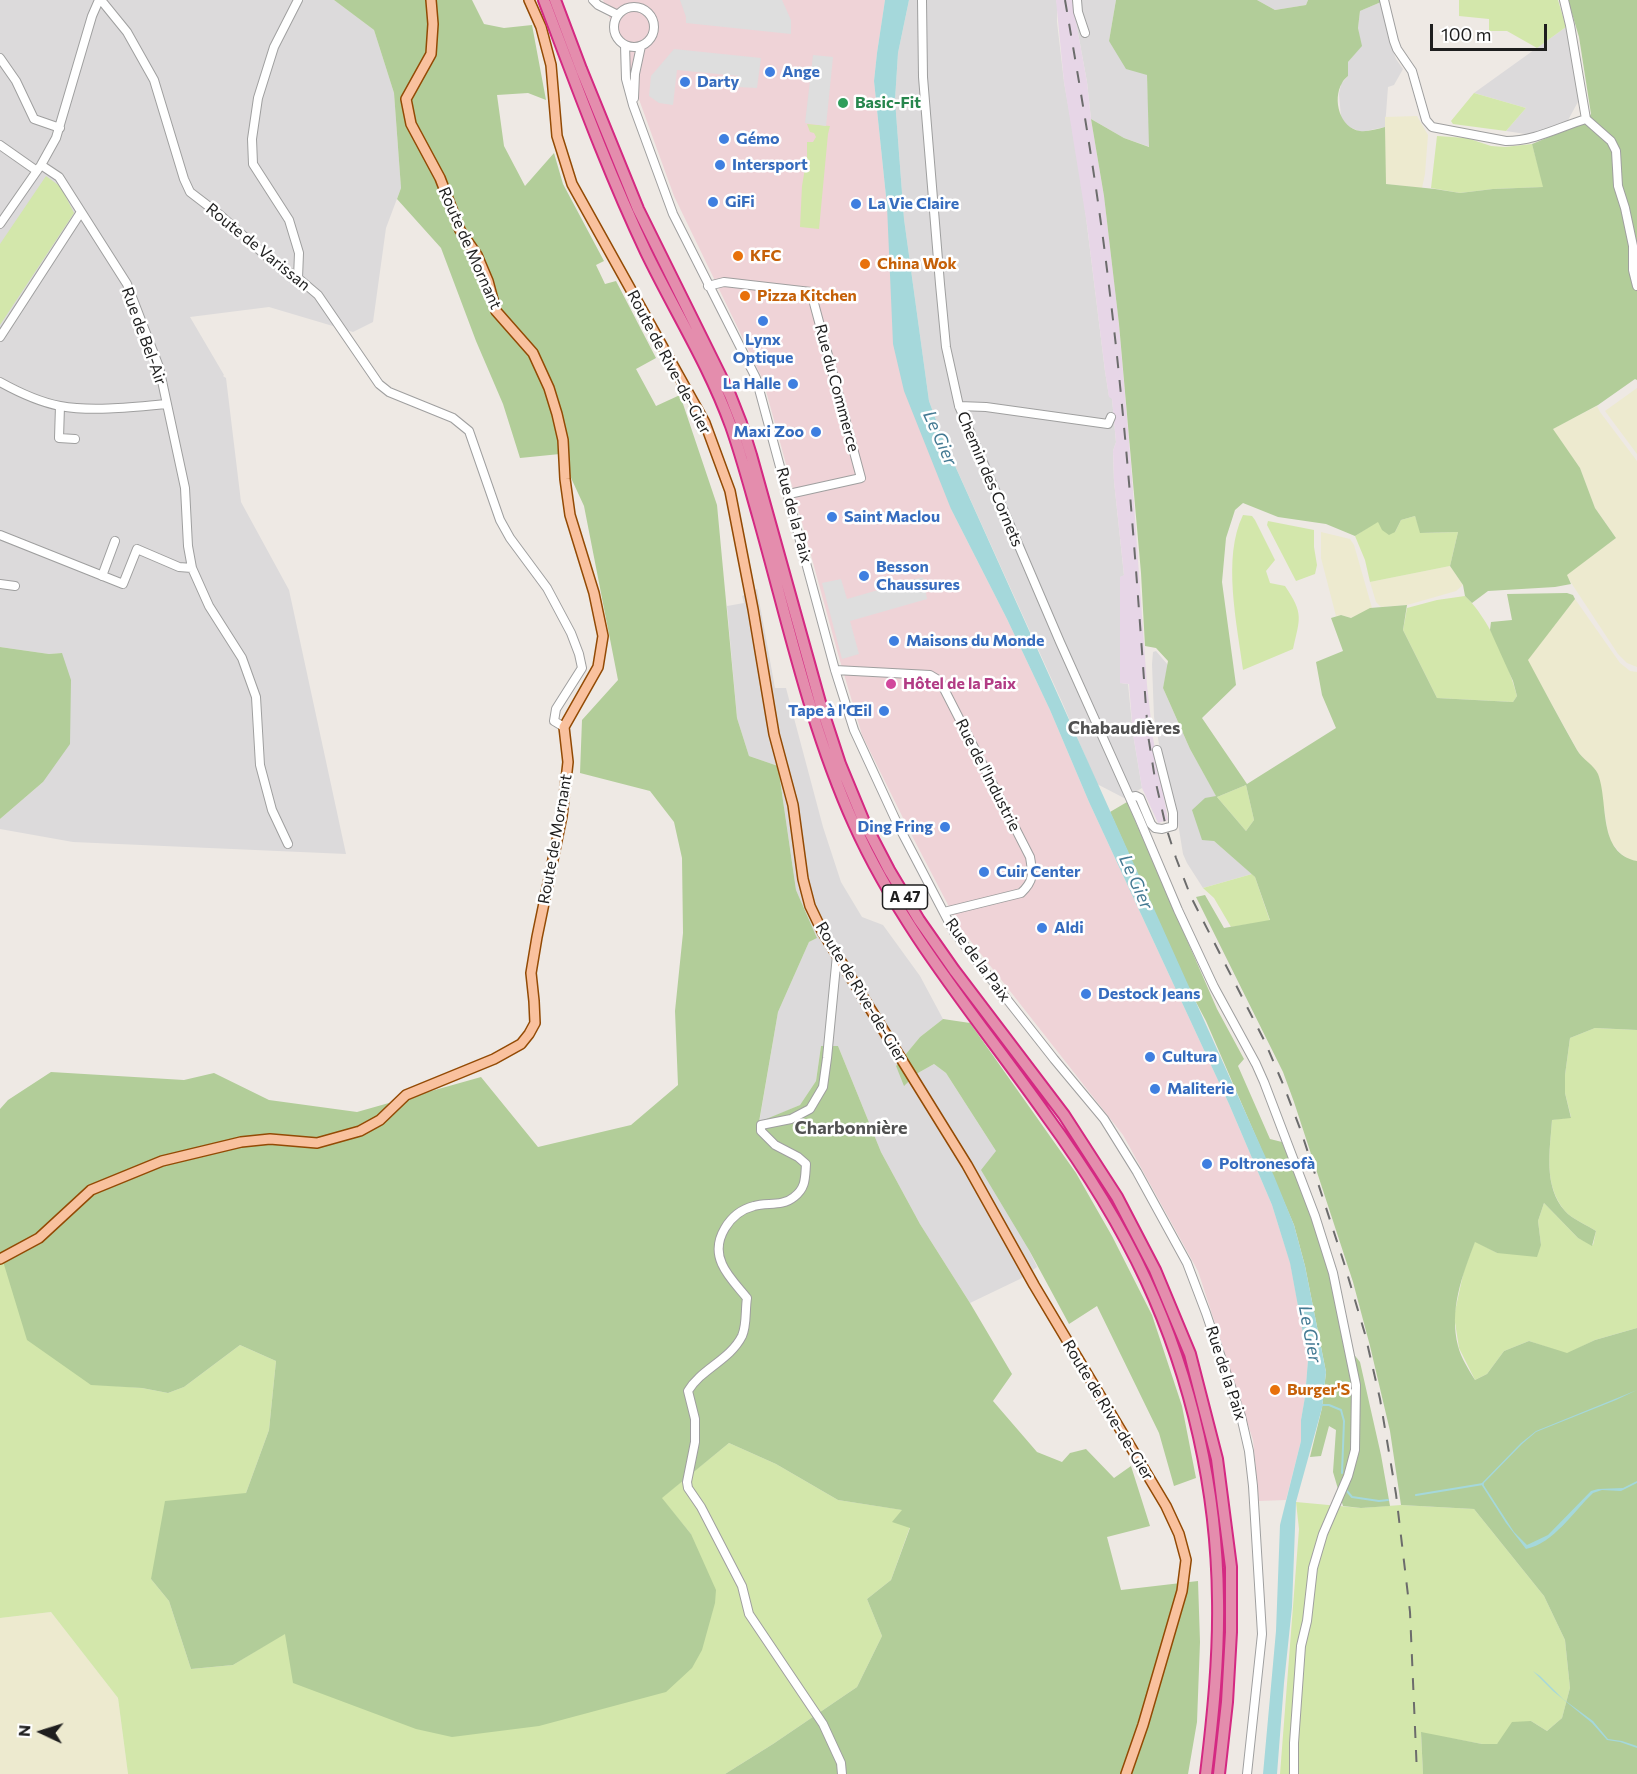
<!DOCTYPE html>
<html>
<head>
<meta charset="utf-8">
<style>
  body { margin:0 }
  #map { position:relative; width:1637px; height:1774px; overflow:hidden; background:#eee9e4; font-family:Commissioner,sans-serif }
  canvas { display:block }
  .north { position:absolute; left:12px; top:1702px; width:60px; height:60px; -webkit-text-stroke:4px #fff; paint-order:stroke; rotate:274deg; font-size:16px; font-weight:700; line-height:24px; text-align:center; color:#1e1e1e }
  .north::after { content:''; display:block; margin:auto; width:21px; height:27px; background:#1e1e1e; clip-path:polygon(50% 0,100% 100%,50% 72%,0 100%) }
  .scale { position:absolute; left:1430px; top:24px; width:117px; height:27px; box-sizing:border-box; border:3px solid #1e1e1e; border-top:0; padding-left:8px; font-size:18px; line-height:21px; white-space:nowrap; color:#1e1e1e; -webkit-text-stroke:4px #fff; paint-order:stroke }
</style>
</head>
<body>
<div id="map">
<canvas width="1637" height="1774"></canvas>
<div class="north">N</div>
<div class="scale">100 m</div>
</div>
<script>
const ctx = document.querySelector('canvas').getContext('2d');
ctx.lineJoin = 'round';
function fillPath(path, color) { ctx.fillStyle = color; ctx.fill(path, 'evenodd'); }
function trace(path, color, width, dash) { ctx.strokeStyle = color; ctx.lineWidth = width; ctx.lineCap = dash ? 'butt' : 'round'; ctx.setLineDash(dash || []); ctx.stroke(path); }
function write(font, color, halo, rows, align = 'center') {
  ctx.font = font + ' Commissioner,sans-serif'; ctx.lineWidth = 5; ctx.setLineDash([]); ctx.textBaseline = 'middle'; ctx.strokeStyle = halo; ctx.fillStyle = color; for (const [text, x, y, turn = 0] of rows) {
    ctx.save(); ctx.translate(x, y); ctx.rotate((+turn || 0) * Math.PI / 180); ctx.textAlign = isNaN(turn) ? turn : align; if (halo) ctx.strokeText(text, 0, 0); ctx.fillText(text, 0, 0); ctx.restore();
  }
}
fillPath(new Path2D(`
  M0 0H334L374 30 394 93 401 188 386 228 373 322 353 332 269 307 190 317 224 375 223 376 226 378 241 502 289 590 346 854 73 842 0 829V819L43 782 62 653 49 654 0 647Z
  M909 0H1056L1057 4V22L1064 82 1081 177 1105 371 1109 396 1112 398 1116 442 1113 451 1114 481 1124 576 1120 577V683L1128 684 1133 734 1142 788 1124 798 1097 784 1062 702 943 439 929 401 904 219 895 100 898 53Z
  M1072 0H1116L1109 41 1147 75 1150 147 1124 138 1091 119 1087 82Z
  M1257 0H1308L1306 5 1275 10Z
  M1381 2 1389 40 1396 59 1403 69 1394 85 1388 87 1385 127 1361 132 1347 126 1341 117 1339 94 1341 84 1348 76V62L1361 46 1358 28 1360 11Z
  M1566 27 1579 100 1567 122 1532 135 1506 131 1526 108 1474 93Z
  M757 589 775 688H786L823 827 841 882 862 917 883 925 920 976 943 1019 920 1037 896 1066 905 1085 918 1073 934 1064 946 1073 996 1151 1029 1250 1037 1267 1020 1279 970 1303 920 1224 881 1152 838 1046H821L816 1081 800 1105 759 1123 778 1012 809 942 817 938 796 890 778 766 749 756 737 718 727 606 744 603 742 596Z
  M1156 651 1168 665 1163 688 1190 749 1217 797 1214 841 1252 874 1203 888 1187 863 1183 854 1177 817 1160 749 1154 717 1152 664 1153 652Z`), '#dcdadb');
fillPath(new Path2D(`
  M603 0H885L877 53 874 81 887 206 951 509 1007 619 1050 710 1089 802 1229 1104 1272 1205 1290 1262 1308 1359 1305 1398 1301 1420V1441L1286 1500 1259 1501 1253 1440 1198 1271 1123 1135 959 926 908 828 862 735 838 654 763 380 674 196Z`), '#efd3d7');
fillPath(new Path2D(`
  M1056 0H1072L1087 82 1091 119 1104 196 1119 324 1132 477 1147 685 1153 738 1168 820 1158 823 1142 788 1133 734 1129 684 1120 683V577L1124 575 1114 481 1113 451 1116 442 1112 399 1109 397 1105 371 1087 225 1064 82Z`), '#e7d6e7');
fillPath(new Path2D(`
  M1417 116 1428 135 1425 174 1422 188 1385 184V117Z
  M1637 388V454L1605 411Z
  M1597 406 1600 412 1637 461V667L1627 663 1618 654 1566 575 1616 538 1595 508 1580 468 1552 429Z
  M1321 532 1350 539 1354 545 1372 608 1351 618 1341 615 1336 616 1321 558Z
  M1450 566 1463 585 1456 591 1407 605 1381 607 1376 602 1370 582Z
  M1575 599 1620 663 1630 671 1637 672V861L1630 860 1621 854 1611 842 1607 828 1604 808 1597 773 1579 753 1527 660Z
  M51 1612 118 1698 128 1774H0V1618Z`), '#edeacf');
fillPath(new Path2D(`
  M1459 0H1558L1566 27 1537 48 1507 31H1489V19L1459 16Z
  M1474 93 1526 108 1506 131 1453 124 1451 121Z
  M807 124 830 126 828 134 819 229 800 227 802 186 807 156V142H813L816 137 814 133 810 132Z
  M1437 136 1467 138 1491 146 1505 147 1532 144 1544 187 1493 189 1460 193 1431 188Z
  M46 176 61 187 74 213 0 325V244Z
  M1243 515 1252 516 1255 520 1275 560 1266 571 1270 583 1285 586C1304 614 1300 618 1293 649L1243 670C1237 623 1222 558 1243 515Z
  M1415 516 1421 533 1458 532 1450 566 1370 582 1365 560 1355 536 1378 521 1395 532 1401 520Z
  M1268 521 1314 530V547L1317 565 1315 574 1296 581 1267 525Z
  M1465 596C1488 617 1509 665 1517 696L1513 702 1437 698 1403 630 1407 608 1437 600Z
  M1246 785 1254 820 1246 831 1217 797Z
  M1252 874 1255 877 1270 921 1231 927 1214 898 1203 888Z
  M1595 1028 1637 1030V1328L1595 1340 1567 1354 1529 1341 1504 1351 1487 1374 1475 1380 1459 1348 1454 1316 1464 1270 1475 1241 1497 1253 1541 1245 1538 1221 1544 1203 1578 1238 1593 1245 1596 1231C1587 1225 1572 1219 1565 1211 1543 1185 1550 1150 1552 1120L1571 1117 1565 1093V1075L1570 1038Z
  M0 1258 91 1384 142 1388 168 1393 184 1387 240 1345 276 1361 269 1430 246 1493 151 1579 169 1601 191 1669 233 1665 285 1633 691 1534 661 1498 729 1443 776 1464 838 1500 903 1510 910 1527 891 1580 867 1599 882 1636 857 1687 773 1744 725 1774H128L118 1698 51 1612 0 1618Z
  M1296 1502 1361 1508 1401 1505 1474 1509 1544 1596 1565 1640 1570 1688 1562 1718 1547 1731 1531 1721 1497 1744H1482L1421 1733 1423 1774H1280L1299 1529Z`), '#d3e7ab');
fillPath(new Path2D(`
  M334 0H472L484 24 504 28 532 25 546 100 528 93 497 95 504 146 525 186 554 153 563 184 604 261 596 265 605 284 616 281 656 358 636 369 656 406 680 395 717 505 737 718 749 756 778 766 796 890 817 938 809 942 778 1012 759 1122 800 1105 816 1081 821 1046H838L881 1152 920 1224 970 1303 1012 1374 993 1401 1037 1452 1062 1462 1070 1453 1086 1449 1114 1478 1131 1466 1150 1526 1107 1537 1121 1590 1198 1581 1200 1642 1197 1722 1188 1774H725L773 1744 857 1687 882 1636 867 1599 891 1580 910 1528 892 1522 902 1510 838 1500 776 1464 729 1443 662 1498 691 1534 716 1590 715 1603 702 1650 692 1668 666 1692 539 1726 452 1737 416 1729 293 1683 285 1634 233 1665 191 1669 169 1601 151 1579 165 1501 246 1493 269 1430 276 1361 240 1345 184 1387 168 1393 142 1388 91 1385 27 1340 2 1258H0V1109L8 1100 51 1072 184 1080 214 1073 269 1100 357 1112 481 1077 538 1147 631 1125 678 1085 675 1011 683 933 682 858 674 822 650 791 580 773 582 720 618 680 584 506 560 454 520 458 503 404 476 341 441 248 397 199 401 188 394 93 374 30Z
  M1116 0H1257L1275 10 1306 5 1308 0H1380L1381 2 1360 11 1358 28 1362 46 1348 62V76C1346 78 1343 80 1342 83 1332 100 1340 128 1360 131 1367 132 1377 129 1385 127L1386 184 1435 189 1460 193 1493 189 1543 187 1532 144 1585 122 1591 114 1579 37 1568 0H1637V380L1635 379 1598 405 1553 429 1580 468 1595 508 1616 538 1567 575 1571 584 1555 587 1488 591 1472 603 1465 596 1463 585 1450 566 1458 532 1420 533 1415 516 1401 520 1395 532 1389 535 1382 530 1378 522 1355 536 1326 524 1278 517 1243 503 1235 510 1226 538 1222 582 1236 685 1202 718 1247 784 1336 728 1322 695 1316 662 1343 651 1331 618 1341 615 1351 618 1370 608 1407 605 1403 630 1437 698 1513 702 1517 696 1513 681 1490 630 1491 622 1512 620 1507 594 1567 593 1573 595 1575 599 1528 660C1544 690 1560 720 1577 750 1582 759 1594 765 1598 774 1609 803 1597 853 1637 861V1030L1595 1028 1570 1038 1565 1075V1093L1571 1118 1552 1120C1550 1150 1543 1186 1565 1211 1572 1219 1587 1225 1596 1231L1592 1246 1578 1238 1544 1203 1538 1221 1541 1245 1537 1257 1497 1253 1475 1242C1462 1276 1449 1310 1458 1346 1461 1358 1469 1370 1475 1380L1487 1374 1504 1351 1529 1341 1567 1353 1595 1340 1637 1328V1774H1423L1421 1732 1482 1744H1497L1512 1722 1531 1721 1547 1731 1562 1718 1570 1688 1565 1640 1544 1596 1474 1509 1401 1505 1390 1431 1370 1346 1353 1282 1294 1102 1283 1072 1196 897 1205 895 1224 928 1270 920 1255 877 1214 841 1202 840 1192 810 1205 798 1216 796 1190 749 1163 688 1168 661 1156 648 1145 646 1141 573 1119 324 1104 196 1091 119 1124 138 1149 147 1147 75 1126 69 1109 41ZM1246 785 1254 820 1246 831 1217 797Z
  M0 647 49 654 62 653 71 680 70 744 43 782 0 819Z
  M1127 802 1217 1009 1244 1059 1238 1066 1270 1139 1282 1142 1305 1199 1333 1285 1344 1342 1360 1362 1381 1455 1390 1506 1361 1508 1343 1506 1333 1472 1336 1430 1329 1426 1321 1456 1310 1457 1322 1408 1326 1372 1305 1266 1294 1225 1206 1021 1187 985 1110 812Z
  M943 1019 970 1023 1076 1173 1112 1236 1152 1315 1182 1406 1196 1478 1174 1486 1159 1433 1097 1306 1069 1324 1029 1250 981 1170 996 1151 946 1073 934 1064 918 1073 904 1086 896 1066 920 1037Z`), '#b2cd99');
fillPath(new Path2D(`
  M680 0H782L791 20V34L686 23V17Z
  M674 49 761 58 757 88 738 87V76L677 70 673 105 659 103 649 96 651 76Z
  M813 55 833 57 826 126 805 123Z
  M923 577 927 599 850 621 859 654 842 659 822 583 841 579 847 599Z`), '#dedede');
fillPath(new Path2D(`
  M885 0H909L898 53 895 100 904 219 929 401 943 439 1274 1176 1294 1225 1305 1266 1326 1372 1322 1408 1296 1502 1292 1607 1284 1683 1277 1774H1263L1276 1631 1280 1525 1301 1441V1420L1305 1397 1308 1360 1290 1263 1272 1205 1229 1104 1089 802 1050 710 1007 619 951 509 904 391 893 344 887 206 874 81 877 53Z
  M1637 1390 1616 1400 1536 1432 1522 1444 1483 1484 1514 1532 1527 1545 1548 1535 1591 1491 1598 1489 1623 1488 1637 1481V1483L1621 1491 1602 1490 1593 1493C1573 1512 1554 1543 1526 1549L1506 1523 1481 1484 1521 1443 1536 1431Z
  M1533 1671 1540 1676 1563 1699 1593 1721 1608 1739 1622 1741 1637 1746V1748L1620 1742 1607 1740 1592 1723 1553 1691Z`), '#a5d8db');
trace(new Path2D(`
  M1322 1405H1329L1341 1410 1344 1421 1342 1473
  M1346 1490 1352 1497 1379 1501 1388 1500
  M1416 1495 1483 1484`), '#a5d8db', 2);
const minor = new Path2D(`
  M101 0 127 32 154 80 184 179 190 192 220 215 273 262 298 278 318 295 379 384 389 392 453 418 469 431 500 520 510 538 547 588 571 633 579 654 582 668 556 709 554 721 564 727
  M593 0 598 5 618 15
  M922 0 923 77 940 284 946 347 959 406 1060 642 1139 818 1178 910 1214 987 1256 1064 1264 1082 1315 1216 1333 1273 1356 1385 1355 1450 1348 1476 1323 1534 1313 1568 1307 1621 1301 1646 1294 1743V1774
  M1077 0 1078 12 1085 33
  M1384 0 1394 41 1397 49 1412 71 1426 120 1432 127 1506 141C1535 141 1559 127 1586 119L1611 141 1616 151 1618 186 1625 208 1633 246V270L1637 286
  M1564 0 1570 25 1586 119
  M614 27a20 20 0 1 1 40 0a20 20 0 1 1-40 0Z
  M625 45 626 79 633 105 673 214 756 378 835 670 854 730 897 823 954 932 1054 1059 1104 1119 1137 1172 1187 1263 1206 1313 1241 1416 1249 1451 1253 1486 1262 1634 1247 1774
  M0 58 16 81 34 119 60 128
  M634 98 635 74 641 46
  M0 145 37 171
  M41 165 59 177 127 284 159 367 185 488 188 546 192 568 209 606 242 658 256 697 260 765 272 810 288 844
  M0 224 41 165 56 138 92 16 99 0
  M298 278 299 253 289 220 253 164 252 139 258 98 274 47 298 0
  M708 286 724 282 811 292 861 478 789 494
  M0 337 81 212
  M0 382C18 392 40 402 60 406 92 412 135 407 167 404
  M60 406 59 438 75 439
  M959 406 986 407 1108 424 1111 417
  M0 535 123 584 137 549 179 567 192 568
  M102 576 115 541
  M0 584 15 586
  M835 670 930 675 940 681 1030 857C1033 874 1034 881 1021 893L944 912
  M1130 797 1136 796 1140 798 1151 824 1155 828 1162 829 1173 826V813L1157 750
  M837 955 827 1058 823 1087 810 1109 791 1119 761 1125V1131L775 1145 798 1157 806 1164C805 1178 806 1188 794 1197 782 1207 767 1202 754 1206 730 1212 711 1240 722 1264 727 1276 739 1288 747 1298 745 1310 747 1325 742 1336 730 1360 701 1369 688 1391L695 1419V1442L687 1482 688 1488 701 1507 742 1586 749 1614 823 1724 841 1763 842 1774`);
const major = new Path2D(`
  M529 0 541 27 551 65 557 136 572 184 705 423 730 491 753 609 774 734 793 805 803 879 810 906 822 931 967 1165 1034 1285 1166 1506 1179 1534 1186 1560 1182 1591 1143 1725 1126 1774
  M0 1259 39 1238 91 1190 162 1161 241 1142 270 1139 317 1143 360 1131 380 1120 406 1095 494 1059 521 1044 529 1034 535 1023 534 1001 531 973 537 937 562 816 568 762 564 727 598 667 603 636 594 593 570 515 565 479 563 440 557 414 549 388 533 353 496 311 488 281 477 255 460 230 440 178 411 124 406 99 431 54 433 24 431 0`);
const highway = new Path2D(`
  M544 0C576 84 607 170 646 252 674 310 709 365 731 426 742 457 750 488 759 519 788 622 810 726 854 824 902 931 979 1020 1046 1115 1084 1167 1119 1222 1146 1280 1192 1379 1217 1491 1218 1600 1219 1658 1213 1716 1206 1774
  M555 0 581 69 638 209 730 395 741 423 751 455 821 706 840 764 864 822 889 870 919 920 954 970 1064 1115 1117 1197 1155 1270 1190 1354 1217 1459 1231 1567V1632L1227 1702 1219 1774`);
trace(minor, '#9f9f9f', 10);
trace(major, '#934a04', 12);
trace(highway, '#d42982', 14);
trace(minor, '#fff', 8);
trace(major, '#f9c19e', 9);
trace(highway, '#e48dad', 10);
trace(new Path2D(`
  M1065 0C1081 93 1097 185 1108 278 1127 430 1137 583 1148 735L1155 779 1166 827 1176 858 1191 897 1265 1042 1283 1084 1301 1131 1344 1263 1365 1334 1380 1399 1396 1494 1410 1612 1417 1774`), '#6c6c6c', 2, [12, 12]);
for (const [x, y, r, color] of [
  [770,72,6,"#3f7fe0"],
  [685,82,6,"#3f7fe0"],
  [843,103,6,"#2e9e5b"],
  [724,139,6,"#3f7fe0"],
  [720,165,6,"#3f7fe0"],
  [713,202,6,"#3f7fe0"],
  [856,204,6,"#3f7fe0"],
  [738,256,6,"#e8710a"],
  [865,264,6,"#e8710a"],
  [745,296,6,"#e8710a"],
  [763,321,6,"#3f7fe0"],
  [793,384,6,"#3f7fe0"],
  [816,432,6,"#3f7fe0"],
  [832,517,6,"#3f7fe0"],
  [864,576,6,"#3f7fe0"],
  [894,641,6,"#3f7fe0"],
  [891,684,6,"#d1479c"],
  [884,711,6,"#3f7fe0"],
  [945,827,6,"#3f7fe0"],
  [984,872,6,"#3f7fe0"],
  [1042,928,6,"#3f7fe0"],
  [1086,994,6,"#3f7fe0"],
  [1150,1057,6,"#3f7fe0"],
  [1155,1089,6,"#3f7fe0"],
  [1207,1164,6,"#3f7fe0"],
  [1275,1390,6,"#e8710a"]
]) { const dot = new Path2D(); dot.arc(x, y, r, 0, 2 * Math.PI); ctx.fillStyle = color; ctx.fill(dot); trace(dot, '#fff', 2); }
for (const [x, y, w] of [
  [905,897,45]
]) { const box = new Path2D(); box.roundRect(x - w / 2, y - 12, w, 24, 4.5); ctx.fillStyle = '#fff'; ctx.fill(box); trace(box, '#1e1e1e', 1.5); }
write('bold 15px', '#1e1e1e', null, [
  ["A 47",905,897]
]);
write('bold 16px', '#366cbe', '#fff', [
  ["Ange",782,72],
  ["Darty",697,82],
  ["Gémo",736,139],
  ["Intersport",732,165],
  ["GiFi",725,202],
  ["La Vie Claire",868,204],
  ["Lynx",763,340,"center"],
  ["Optique",763,358,"center"],
  ["La Halle",781,384,"right"],
  ["Maxi Zoo",804,432,"right"],
  ["Saint Maclou",844,517],
  ["Besson",876,567],
  ["Chaussures",876,585],
  ["Maisons du Monde",906,641],
  ["Tape à l'Œil",872,711,"right"],
  ["Ding Fring",933,827,"right"],
  ["Cuir Center",996,872],
  ["Aldi",1054,928],
  ["Destock Jeans",1098,994],
  ["Cultura",1162,1057],
  ["Maliterie",1167,1089],
  ["Poltronesofà",1219,1164]
], 'left');
write('bold 16px', '#27864d', '#fff', [
  ["Basic-Fit",855,103]
], 'left');
write('16px', '#1e1e1e', '#fff', [
  ["Route de Varissan",258,247,39],
  ["Route de Mornant",470,248,66],
  ["Rue de Bel-Air",144,336,70],
  ["Route de Rive-de-Gier",669,362,62],
  ["Rue du Commerce",837,388,75],
  ["Chemin des Cornets",990,479,67],
  ["Rue de la Paix",794,515,75],
  ["Rue de l'Industrie",988,775,63],
  ["Route de Mornant",555,839,-80],
  ["Rue de la Paix",978,960,54],
  ["Route de Rive-de-Gier",861,992,59],
  ["Rue de la Paix",1226,1373,72],
  ["Route de Rive-de-Gier",1108,1410,59]
]);
write('bold 16px', '#c56008', '#fff', [
  ["KFC",750,256],
  ["China Wok",877,264],
  ["Pizza Kitchen",757,296],
  ["Burger'S",1287,1390]
], 'left');
write('bold 16px', '#b23c85', '#fff', [
  ["Hôtel de la Paix",903,684]
], 'left');
write('italic 18px', '#447a93', '#fff', [
  ["Le Gier",940,438,66],
  ["Le Gier",1136,882,66],
  ["Le Gier",1310,1334,79]
]);
write('bold 18px', '#515151', '#fff', [
  ["Chabaudières",1124,728],
  ["Charbonnière",851,1128]
]);
</script>
</body>
</html>
